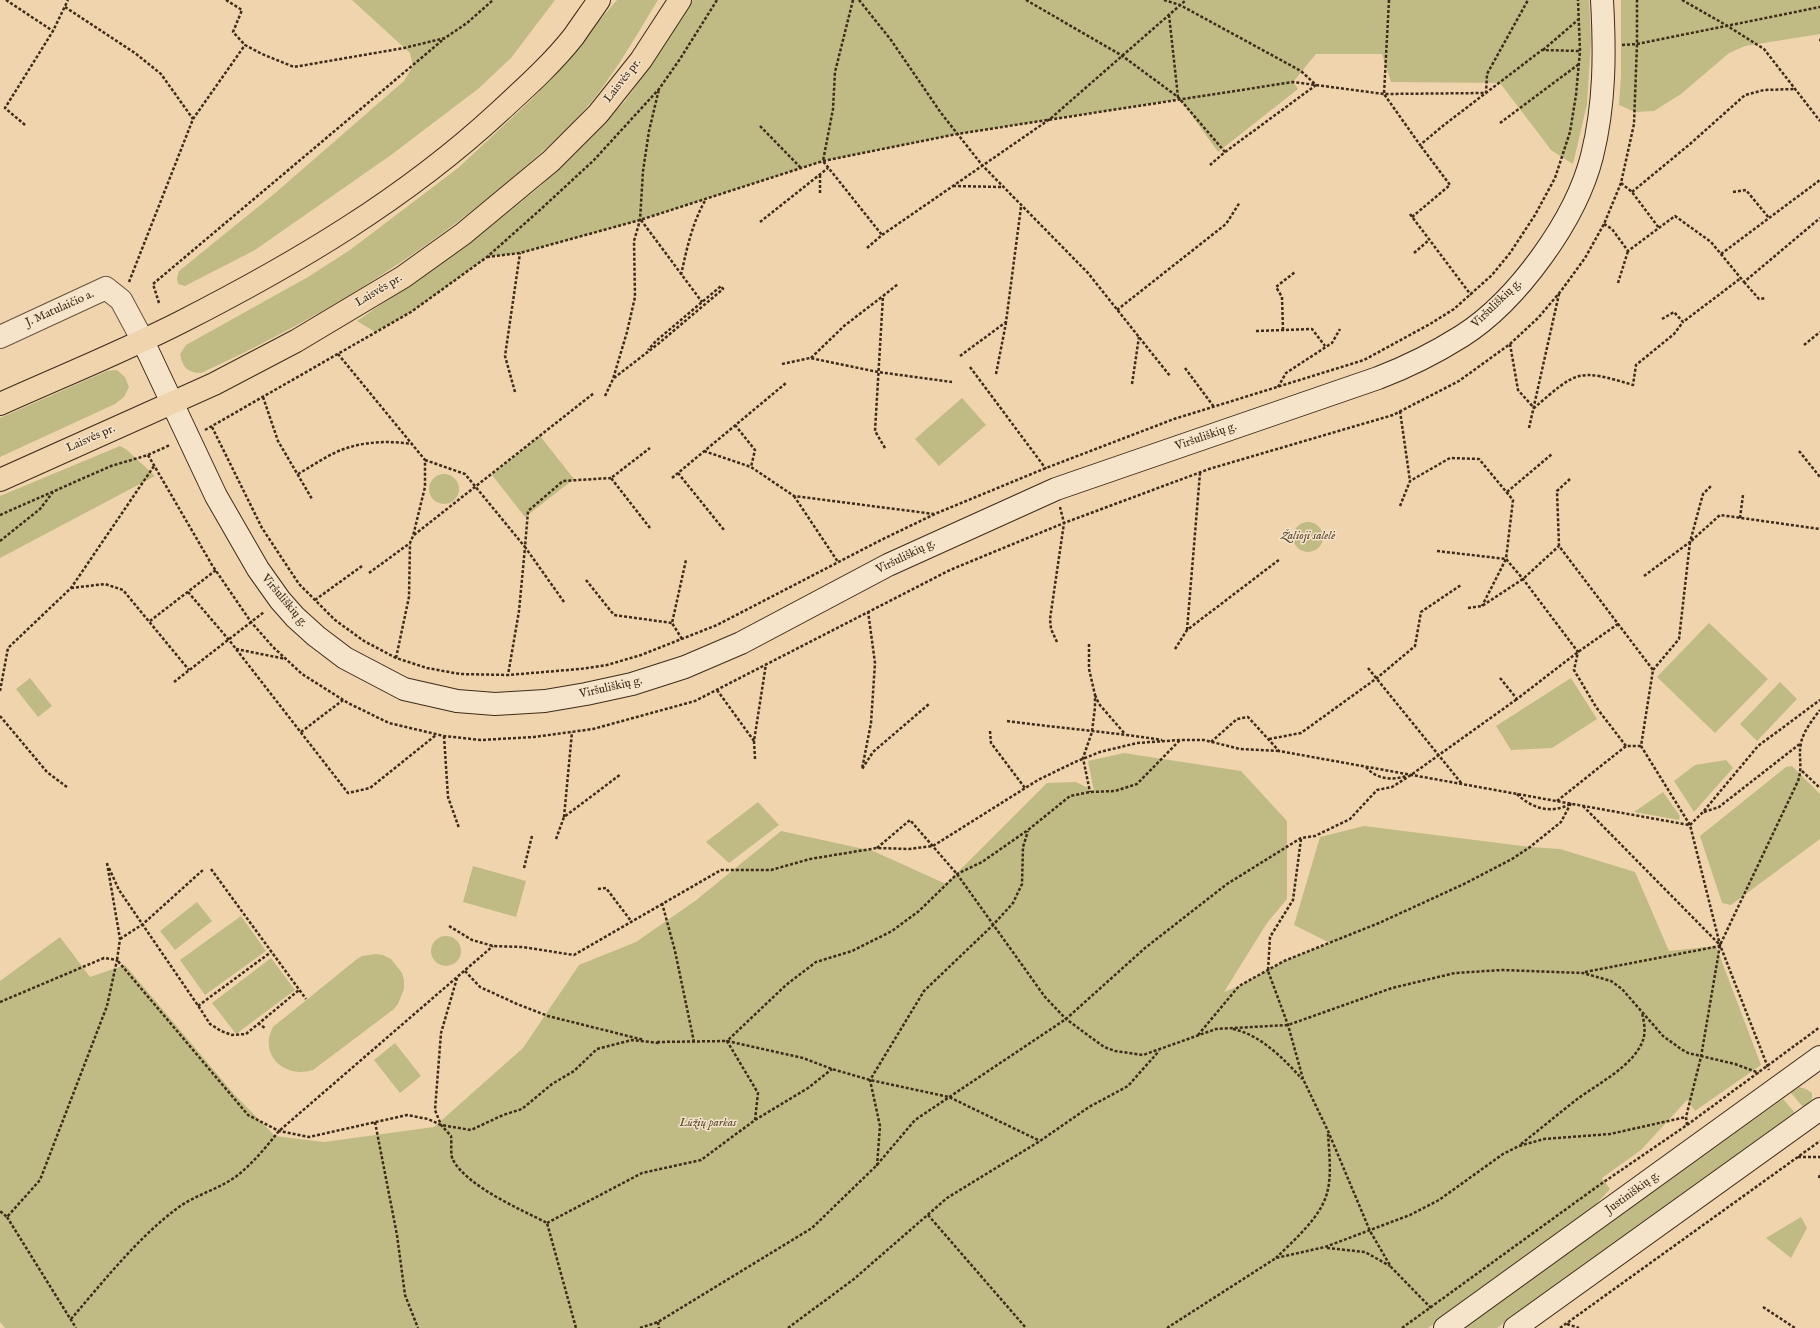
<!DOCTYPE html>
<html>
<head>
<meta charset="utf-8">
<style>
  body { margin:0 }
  canvas { display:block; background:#efd4ad }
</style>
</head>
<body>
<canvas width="1820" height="1328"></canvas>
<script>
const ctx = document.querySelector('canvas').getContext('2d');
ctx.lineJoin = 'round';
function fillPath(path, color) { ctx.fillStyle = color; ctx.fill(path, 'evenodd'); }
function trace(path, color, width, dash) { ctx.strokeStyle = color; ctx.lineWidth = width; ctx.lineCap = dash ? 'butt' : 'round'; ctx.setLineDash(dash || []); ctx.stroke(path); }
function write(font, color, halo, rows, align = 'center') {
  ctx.font = font + ' "IM FELL English",serif'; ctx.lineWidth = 3; ctx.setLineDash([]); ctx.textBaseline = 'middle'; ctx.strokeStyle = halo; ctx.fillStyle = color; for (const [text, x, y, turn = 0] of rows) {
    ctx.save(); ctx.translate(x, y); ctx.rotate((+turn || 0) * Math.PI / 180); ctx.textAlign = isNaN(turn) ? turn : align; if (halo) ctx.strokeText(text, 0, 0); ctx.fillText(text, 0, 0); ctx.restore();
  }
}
fillPath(new Path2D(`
  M352 0H555L511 58 478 89 391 155 255 250 185 286 178 284 177 278 179 271 274 194 404 81 413 66 410 53Z
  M617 0H658C634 39 611 81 580 115 560 137 536 157 513 177 420 257 313 322 201 373 188 373 182 367 180 354L186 345 308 277 350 250 458 168 532 99Z
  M693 0H1589L1591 40 1587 104 1573 164 1551 150 1500 83 1391 82 1382 54H1316L1293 82 1298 89 1218 152 1180 99 957 134 823 161 640 220 520 253 487 257 411 312 375 332 357 321 462 249 541 186 625 101 649 68Z
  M1621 0H1820V34L1745 46 1729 53 1681 94 1654 111 1635 112 1619 105 1621 76Z
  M117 370 125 377 129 387 124 397 115 404 0 457V418L107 371Z
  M962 398 986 425 939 466 915 439Z
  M540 436 574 479 525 517 492 475Z
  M120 446 127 450 155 476 0 558V496Z
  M429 489a15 15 0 1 1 30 0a15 15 0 1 1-30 0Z
  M1293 537a15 15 0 1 1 30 0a15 15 0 1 1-30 0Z
  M1709 623 1768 679 1715 733 1657 677Z
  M30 678 52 706 38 717 16 689Z
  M1571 678 1597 719 1552 748 1511 750 1496 726Z
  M1780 682 1797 699 1757 741 1740 724Z
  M1124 753 1241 771 1287 821V899L1267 923 1224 992 1239 986 1284 961 1330 943 1294 925 1320 837 1364 826 1530 847 1560 849 1635 872 1669 951 1716 946 1761 1065 1695 1111 1687 1100 1641 1150 1602 1178 1610 1189 1589 1212 1428 1328H5L0 1322V981L60 937 90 977 125 965 234 1094 275 1136 324 1142 434 1127 523 1048 579 965 636 942 695 901 781 831 873 851 946 884 1047 783 1076 782 1094 791 1088 761Z
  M1726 760 1733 768 1694 812 1674 781 1695 765Z
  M1792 766 1820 794V839L1731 905 1722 903 1700 836 1786 767Z
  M1663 792 1680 816 1679 820 1634 812Z
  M758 802 779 825 729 863 706 842Z
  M473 866 526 881 516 917 463 902Z
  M197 902 212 921 175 950 160 931Z
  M241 916 266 951 205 995 180 960Z
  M431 951a15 15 0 1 1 30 0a15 15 0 1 1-30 0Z
  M376 954 383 955 391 959 402 973 404 980V989L398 1004 394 1009 313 1070C285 1079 258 1055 273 1027L357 959 362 956Z
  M271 958 295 990 236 1034 212 1003Z
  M395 1043 421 1076 400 1093 374 1060Z
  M1799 1087 1806 1089 1812 1093V1099L1804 1108 1791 1093Z
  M1783 1099 1796 1114 1497 1328H1464Z
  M1801 1217 1807 1228 1791 1258 1766 1238Z`), '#c0bb85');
const street = new Path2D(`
  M0 337 106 288 121 300 142 339`);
const secondary = new Path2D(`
  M142 339 216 496 258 569 280 600 295 617 316 636 345 658 404 689 457 701 495 704 545 701 586 694 632 684 685 667 741 643 888 565 1056 489 1378 378C1407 367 1435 353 1462 336 1517 301 1576 220 1592 156 1605 104 1605 53 1602 0
  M1445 1328 1820 1057
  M1515 1328 1820 1109`);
const primary = new Path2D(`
  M0 404C60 377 122 352 181 322 295 264 405 199 499 112 525 88 552 64 574 36 582 24 591 12 599 0
  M0 480 214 384 296 341 403 277 463 234 551 161 598 114 641 60 680 0`);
trace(street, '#6a553e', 24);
trace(secondary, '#3e2b19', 24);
trace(primary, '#3e2b19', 24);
trace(new Path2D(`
  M6 0 53 31
  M226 0 242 10 233 32 245 45 262 54 294 67 404 48 445 38 467 23 493 0
  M853 0 835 72 833 109 823 161 882 235
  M859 0 891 40 941 113 982 165 1088 273 1170 376
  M1026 0 1121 55 1178 97 1225 152 1210 165
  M1164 0 1180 5 1301 71 1316 85 1225 152
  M1389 0 1384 94 1420 145 1444 125 1542 50 1580 51
  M1682 0 1726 25 1764 49 1820 121
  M65 7 135 53 161 74 193 119
  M1169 15 1178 97
  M1819 40H1820
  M1622 45 1637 44 1820 7
  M1543 50 1579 19
  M1500 123 1579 64
  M25 125 5 108 53 31 68 0
  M760 126 801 168
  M1621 183 1632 192 1659 228
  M953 186 1002 187
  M1632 192 1690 144 1745 95 1764 90 1795 89
  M1733 192 1746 190 1769 218
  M820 193V175
  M1410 214 1471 295
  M1412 217 1450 185 1420 145
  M641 220 702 302
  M760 222 828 168
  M1604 224 1612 229 1628 251 1675 216 1711 242 1744 282 1820 218
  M867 248 882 235 1050 119 1186 0
  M1414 253 1429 240
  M1721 254 1820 180
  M487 257 520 253 640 220 823 161 957 134 1293 82 1384 94 1486 93 1487 74 1528 0
  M681 275C687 248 692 223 706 199
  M129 282 193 119 245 45
  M1744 282 1759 299 1766 298
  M1618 283 1628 251
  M159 303 153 284 445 38
  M1117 310 1226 224 1240 202
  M1662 319 1674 312 1683 322 1741 278
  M1283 330 1282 297 1276 287 1295 272
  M1256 331 1312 329 1325 346
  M1510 344 1518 390 1534 408C1577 371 1577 368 1633 385L1636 365 1674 334 1683 322
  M1804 345 1820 332
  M338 354 425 460V487L413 536 410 543 369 573
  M960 356 1006 322 1021 207
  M811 358 844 326 883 296
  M782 364 810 358 878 372 952 382
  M970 367 1046 469
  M1185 368 1214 407
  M996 374 1006 323
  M614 378 658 344 723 289 721 286 656 341 648 350
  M1132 384 1139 337
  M1278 387 1286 373 1332 343 1340 329
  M515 392 505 356 520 253
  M605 396 613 379 627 332 635 297 634 241 640 220 643 171 649 131 659 89
  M263 397 278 441 312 499
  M1400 411 1410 481
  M735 425 755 450 751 467
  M212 427 262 528 299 584 335 620 364 641 396 658 427 668 460 674 508 675 580 669 607 665 641 655 717 625 881 540 937 513 1046 468 1174 419 1364 360 1430 324 1454 309 1492 275 1510 253 1535 215 1555 178 1570 132 1576 95 1580 51 1578 0
  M1529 428 1559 294
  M205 430 411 312 487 257 541 209 594 160 659 89 680 59 717 0
  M885 448 875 431 883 296 898 284
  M704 451 751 467 794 496 934 514
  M1799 451 1820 477
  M148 455 212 565 251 622 273 647 302 674 348 703 389 723 444 736 481 740 534 737 593 729 695 701 950 570 1064 523 1209 469 1393 415 1459 381 1510 344 1538 318 1561 291 1585 258 1604 224 1621 183 1634 124 1637 44V0
  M425 460 465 474 525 547 519 611 508 675
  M678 473 724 530
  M298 474C314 465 330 453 347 448 368 441 391 441 412 444
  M672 478 786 383
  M1570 479 1557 491 1559 546 1653 670 1641 746 1690 825 1720 945 1769 1070
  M1507 492 1552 454
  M794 496 838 562
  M1400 506 1410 481 1450 458 1479 459 1513 500 1506 559 1523 579 1578 652 1574 670 1596 707 1626 746
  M0 515 111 466 148 455 170 445
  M1740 518 1743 495
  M650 528 611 478 650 448
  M414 535 594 393
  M0 541 40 509 53 492
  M1437 551 1506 559 1482 606
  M1644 576 1690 542 1703 494 1712 485
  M586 580 614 615 672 623
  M71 588 105 584 123 590 189 670
  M188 592 229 640 348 793 370 788 436 735
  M315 600 362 566
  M564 602 525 547 528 511 563 481 611 478
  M1468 608 1482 606 1523 579 1559 546
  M868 611 875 663 871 723 862 769 873 752 929 704
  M150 621 216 570
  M1187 630 1200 473
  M682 639 672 623 686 560
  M1057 642 1051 629 1050 619 1064 523 1060 507
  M1089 644V669L1095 695V707L1092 732 1083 758 1090 792
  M236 649 286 659
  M1175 649 1187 630 1280 559
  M396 658 409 597 410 544
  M1368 668 1462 784
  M1653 670 1679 639 1690 542 1720 515 1820 529
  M1500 678 1517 699 1578 652 1618 624
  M174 682 264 612
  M717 690 754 741
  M0 691 8 648 71 588 154 466
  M1095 695 1099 704 1125 734
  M0 716 47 772 67 787
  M1007 721C1059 728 1111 732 1162 740
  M990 731 991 743 1025 788
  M301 732 343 700
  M444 736 448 797 459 828
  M1269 739 1301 733 1377 678 1415 646 1421 612 1461 585
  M1211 742 1237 719 1248 717 1279 751 1689 825
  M755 759 754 741 766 664
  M1366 767C1376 779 1392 781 1406 776
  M1802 771 1820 788
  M1517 794C1532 809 1552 814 1570 804
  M1557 801 1626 746H1641
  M1583 806 1720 945
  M1704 812 1719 807 1801 743
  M564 817 572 732
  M1690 825 1703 812 1758 746 1820 700
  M556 839 564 817 621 774
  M1301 839 1293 900 1270 937 1268 971 1288 1025 1303 1079 1328 1131 1370 1231 1391 1267 1431 1308
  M877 848 910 820 957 874 1045 997 1066 1019 1104 1047 1115 1051 1143 1055 1216 1029 1288 1025 1392 988 1455 973 1502 970 1583 973 1611 981 1622 989 1663 1036 1681 1049 1688 1053 1735 1064 1759 1073
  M107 863 120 939 117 960 248 1115 279 1131 309 1137 407 1115 428 1119 441 1125 471 1130 503 1115 522 1109 552 1084 574 1071 597 1049 632 1040 659 1043
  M109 868 119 890 201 1010 210 1024 221 1031 232 1035 246 1034 299 990
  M524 868 532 836
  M211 869 306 999
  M598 889 606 888 631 921
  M662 903 675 951 694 1042
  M449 926 472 940 493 946 522 947 574 955 721 870H771L810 859 877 848 909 849 933 846 1038 780 1075 762 1100 752 1137 743 1180 740H1204L1240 749 1279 751
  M120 939 143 924 204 869
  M465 971 480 987 517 1004 548 1016 644 1040
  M1585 972 1720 946
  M457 978 441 1033 435 1110 441 1125 451 1136C452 1143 450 1155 453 1160 468 1187 520 1209 547 1223L576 1328
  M0 1002 104 958 117 960 107 1006 40 1180 7 1217 0 1211
  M198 1006 271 952
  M258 1023 265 1028
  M1233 1029C1261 1035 1284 1059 1302 1079
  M1198 1035 1239 986 1284 961 1379 923 1464 884 1512 859 1530 847 1561 822 1571 803
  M657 1042 727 1041 803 1058 832 1069 870 1080 949 1097 1040 1141
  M755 1120 758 1093 727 1041 786 985 816 962 852 951 892 931 919 911 957 874 982 862 1028 830 1070 796 1090 792 1115 791 1137 784 1180 740
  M375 1122 397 1235 405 1295 418 1328
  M1687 1125 1686 1117 1701 1057 1720 945 1798 781C1803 766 1798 757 1801 743 1803 732 1813 719 1820 710
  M1521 1144C1539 1130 1557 1115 1576 1100 1597 1084 1634 1066 1643 1040 1646 1032 1644 1021 1642 1013
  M1798 1157H1820
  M877 1166 880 1126 870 1080 924 991 993 925 1013 903 1022 884 1023 847 1028 831
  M1819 1178 1820 1174
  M928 1215 1026 1328
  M7 1217 76 1328
  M547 1223 642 1173 701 1160 755 1120 808 1088 832 1069
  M1327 1248 1365 1252 1390 1266
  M1276 1258C1294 1240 1321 1217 1327 1193 1332 1176 1329 1151 1328 1134
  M1763 1307 1795 1328
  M71 1319C103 1282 139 1236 179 1207 197 1194 220 1189 238 1175 253 1163 267 1146 279 1131L493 946
  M658 1322 659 1328
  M1567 1324 1579 1328
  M640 1328 658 1322 812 1228 876 1166 915 1120 1066 1019 1145 948 1227 884 1301 838 1315 836 1350 819 1377 790 1392 787 1411 775 1517 699
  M788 1328 854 1279 947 1198 1040 1141 1089 1107 1128 1086 1159 1051
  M1167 1328 1276 1258 1325 1247 1410 1215 1439 1200 1503 1154 1519 1146 1544 1139 1610 1134 1686 1117
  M1402 1328 1598 1186 1687 1125 1820 1027
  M1560 1328 1820 1141`), '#3e2b19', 2.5, [3, 2]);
trace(street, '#f5e3ca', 22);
trace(secondary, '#f5e3ca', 22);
trace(primary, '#efd4ad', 22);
write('12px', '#3e2b19', '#f5e3ca', [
  ["Laisvės pr.",623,81,-52],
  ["Laisvės pr.",379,291,-31],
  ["Viršuliškių g.",1497,304,-44],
  ["J. Matulaičio a.",60,309,-24],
  ["Viršuliškių g.",1206,437,-19],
  ["Laisvės pr.",91,439,-24],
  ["Viršuliškių g.",906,557,-26],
  ["Viršuliškių g.",284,601,50],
  ["Viršuliškių g.",611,688,-13],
  ["Justiniškių g.",1633,1193,-36]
]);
write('italic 12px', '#58482f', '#f5e3ca', [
  ["Žalioji salelė",1308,537],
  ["Lūžių parkas",708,1124]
]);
</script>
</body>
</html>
